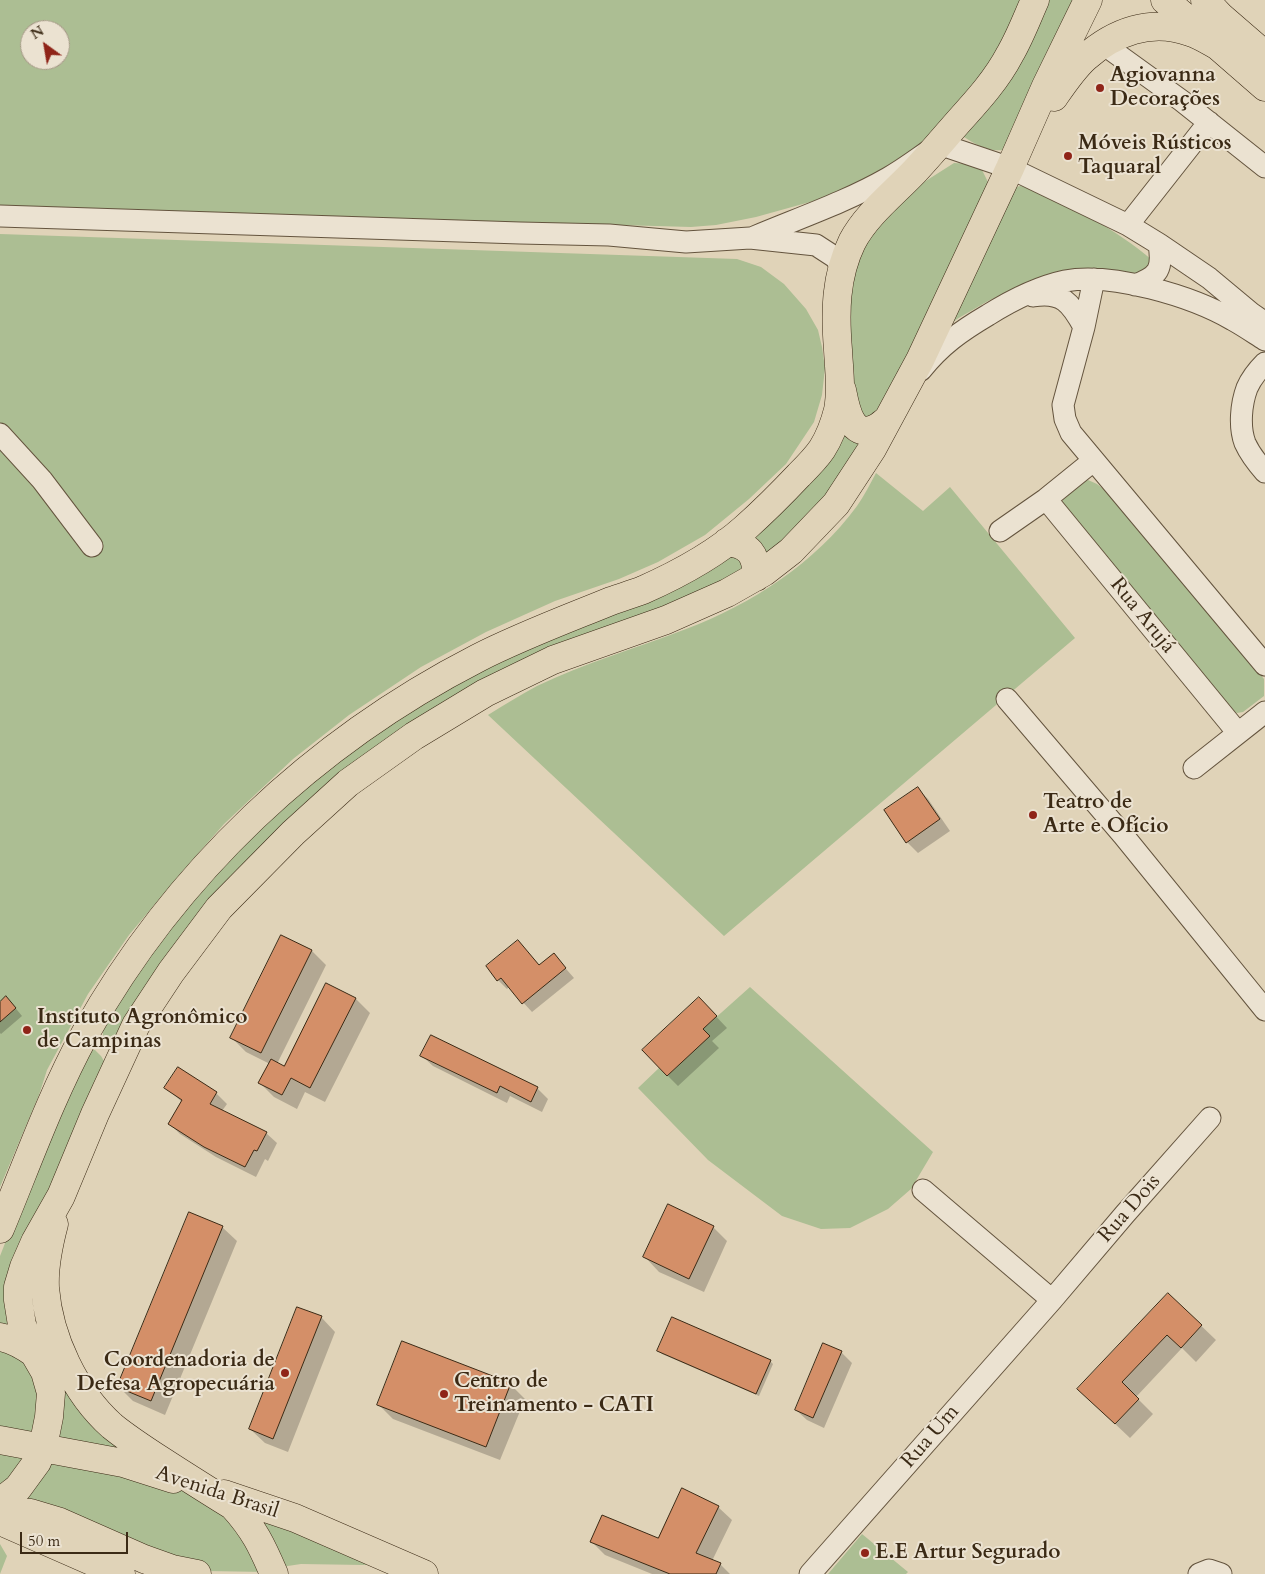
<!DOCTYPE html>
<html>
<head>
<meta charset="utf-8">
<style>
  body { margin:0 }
  #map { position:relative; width:1265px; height:1574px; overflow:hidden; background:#e0d3b8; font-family:Cardo,serif }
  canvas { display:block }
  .north { position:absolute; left:20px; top:20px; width:50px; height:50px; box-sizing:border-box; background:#ebe2d1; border:1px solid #a59886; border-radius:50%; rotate:328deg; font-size:14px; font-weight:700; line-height:20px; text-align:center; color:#3b2a15 }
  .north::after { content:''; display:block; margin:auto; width:18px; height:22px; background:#8f2418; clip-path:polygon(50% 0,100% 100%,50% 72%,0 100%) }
  .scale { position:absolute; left:20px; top:1532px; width:108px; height:22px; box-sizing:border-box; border:2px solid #3b2a15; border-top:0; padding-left:6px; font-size:15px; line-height:18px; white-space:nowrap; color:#3b2a15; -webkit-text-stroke:4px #ebe2d1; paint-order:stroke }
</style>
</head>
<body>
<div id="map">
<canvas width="1265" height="1574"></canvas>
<div class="north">N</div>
<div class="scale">50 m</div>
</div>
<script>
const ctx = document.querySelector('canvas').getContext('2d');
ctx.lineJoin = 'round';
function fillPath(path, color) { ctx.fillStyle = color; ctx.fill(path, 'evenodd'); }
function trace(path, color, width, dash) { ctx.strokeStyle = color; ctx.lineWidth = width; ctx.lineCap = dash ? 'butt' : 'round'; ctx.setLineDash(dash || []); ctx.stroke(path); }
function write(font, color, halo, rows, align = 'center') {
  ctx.font = font + ' Cardo,serif'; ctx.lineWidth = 4; ctx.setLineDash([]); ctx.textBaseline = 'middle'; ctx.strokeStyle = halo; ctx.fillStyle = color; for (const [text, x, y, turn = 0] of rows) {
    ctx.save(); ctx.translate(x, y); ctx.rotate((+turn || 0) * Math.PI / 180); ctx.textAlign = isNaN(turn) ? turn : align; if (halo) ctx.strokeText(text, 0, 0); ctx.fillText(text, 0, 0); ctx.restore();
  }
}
fillPath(new Path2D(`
  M0 0H1024L983 76 922 143 890 167 828 197 756 217 716 225 691 227 0 208ZM30 30H60V60H30Z
  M1044 0H1079L1003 150C989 152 976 145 964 137L963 131Z
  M954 163 970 164 981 168 989 184 885 409 869 423 855 412 848 296 863 247 875 231 921 184Z
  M1020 186 1031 187C1073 208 1116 229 1152 260V266L1138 275 1015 288 988 301 957 319 936 338 1010 189Z
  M0 234 737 259 761 267 784 284 806 309 818 330 822 347 825 368 822 395 814 422 786 464 749 499 705 535 658 562 619 579 555 601 486 632 421 667 349 715 293 759 224 824 180 874 129 935 88 994 47 1070 39 1095 0 1187Z
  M836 431 861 440 852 465 802 523 763 557 754 537Z
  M876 473 923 511 950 487 1075 638 724 936 488 715C504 705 520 695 537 686 585 663 637 648 686 629 752 604 815 563 857 506 864 496 870 484 876 473Z
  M1088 480 1097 484 1106 491 1264 679V696L1243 712 1237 713 1232 710 1064 508C1064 505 1062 502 1063 500 1064 489 1080 482 1088 480Z
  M735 550 748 571 341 781 118 1044 110 1048 103 1040V1028L131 977 248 835 403 709Z
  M750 987 933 1152 911 1189 888 1209 850 1228 821 1229 782 1216 708 1160 638 1088 659 1068 667 1076 709 1036 703 1029Z
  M90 1050H95L101 1056 104 1061 76 1123 17 1331 0 1328V1256L18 1210Z
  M32 1287 44 1313 144 1459 53 1440 32 1324Z
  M0 1346 14 1349 39 1382 35 1436 0 1431Z
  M0 1449 29 1454 0 1493Z
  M52 1460 176 1489 201 1497 225 1510 266 1572 206 1571 24 1505 28 1488Z
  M256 1519H268L378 1563 364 1565 301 1564 281 1567Z
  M862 1534 908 1572 906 1574H828Z
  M0 1544 7 1556 0 1574Z`), '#acbe93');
fillPath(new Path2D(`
  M917 788 928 799 950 831 918 853 907 842Z
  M282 937 312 951 326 965 277 1064 285 1067 327 985 356 999 370 1013 325 1102 305 1092 297 1109 274 1097 260 1083 270 1064 246 1052 232 1038Z
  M518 941 540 966 554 955 574 978 532 1012 509 987 507 989 498 980Z
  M0 1003 13 1005 22 1016 1 1034 0 1033Z
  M709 1009 727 1028 712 1041 719 1048 678 1086 668 1076Z
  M431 1037 537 1088 548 1099 542 1112 510 1096 507 1103 433 1066 422 1056Z
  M178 1069 216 1093 227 1104 222 1111 266 1133 277 1143 268 1161 265 1159 256 1177 216 1157 180 1134 169 1123 182 1102 166 1088Z
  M222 1227 237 1241 165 1415 133 1401 119 1387Z
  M713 1227 727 1241 704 1292 659 1272 645 1257Z
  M1168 1294 1216 1340 1196 1362 1182 1348 1136 1397 1153 1414 1130 1438 1093 1403Z
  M321 1317 335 1332 288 1452 265 1443 250 1429Z
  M659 1351 770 1361 773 1364 759 1396 662 1354Z
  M841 1352 852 1363 824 1428 807 1420 796 1410Z
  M510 1384 525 1399 500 1460 393 1419 378 1404Z
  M718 1507 732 1520 712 1561 720 1564 730 1574H652L605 1555 592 1542 658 1539Z`), '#0003');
const building = new Path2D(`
  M918 787 940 819 906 843 884 810Z
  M281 935 312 950 261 1053 230 1038Z
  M518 940 539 965 554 953 566 968 522 1004 501 978 497 981 486 966Z
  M326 983 356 998 310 1088 291 1078 282 1095 258 1083 271 1059 284 1066Z
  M6 996 16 1008 0 1022V1002Z
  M699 997 717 1016 703 1029 710 1036 667 1076 642 1050Z
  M431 1035 538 1087 531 1102 500 1086 497 1093 420 1056Z
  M178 1067 217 1092 210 1104 267 1132 257 1151 254 1150 245 1167 204 1147 168 1124 182 1100 164 1088Z
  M668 1204 714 1226 689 1279 643 1257Z
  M189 1212 223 1226 151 1401 117 1387Z
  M1168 1293 1202 1325 1181 1348 1167 1335 1122 1382 1139 1399 1115 1424 1077 1389Z
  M297 1307 322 1316 273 1439 249 1429Z
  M672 1317 771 1360 756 1394 657 1351Z
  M402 1341 511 1383 486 1447 377 1405Z
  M823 1343 842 1351 813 1418 795 1410Z
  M682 1488 719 1506 696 1553 721 1563 716 1574H670L590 1542 602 1515 658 1538Z`);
fillPath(building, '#d48f68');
trace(building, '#3b2a15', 1);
const minor = new Path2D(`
  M1103 44 1182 101 1265 167
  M0 216 520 233 609 235 686 242 750 238 816 245 836 258 842 270
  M1128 225 1209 122
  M754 237C799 218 846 202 888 178 906 168 922 155 939 144L1010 168 1128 225 1159 244 1209 278 1251 313 1265 323
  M1094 279 1084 327 1063 405 1065 419 1071 433 1265 665
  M1135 285C1159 276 1163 269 1159 244
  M1033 296C1062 291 1071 303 1084 327
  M1265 363C1258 370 1251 379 1247 388 1241 404 1239 427 1245 443 1250 454 1257 463 1265 472
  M921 370C941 345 961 331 988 315 1012 300 1037 287 1065 281 1111 272 1192 296 1233 320 1244 326 1254 333 1265 340
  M0 434 42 480 92 546
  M1046 499 1238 733
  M1000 531 1046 499 1093 461
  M1007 699 1123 835 1265 1010
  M1194 768 1265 712
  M923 1190 1052 1300
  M810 1574 1052 1300 1125 1214 1210 1118
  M1199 1574 1209 1570 1221 1574`);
const major = new Path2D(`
  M1165 0 1265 87
  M1205 0 1220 16 1265 55
  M1054 97C1063 84 1073 69 1085 58 1114 32 1151 18 1190 32 1200 35 1209 41 1218 46
  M842 390C845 405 850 439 874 429 879 427 883 423 887 420
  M727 542C749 545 757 554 756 577
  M54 1224C49 1243 44 1269 45 1288 49 1338 75 1393 112 1426 128 1439 145 1450 162 1461 185 1476 209 1491 233 1506 254 1529 262 1546 274 1574
  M0 1229C27 1164 51 1096 85 1034 175 873 314 742 478 658 521 636 567 619 611 601 622 597 633 594 643 590 679 574 716 554 745 528 764 511 782 493 799 475 807 467 816 458 822 449 829 438 835 422 838 410 842 390 839 370 838 350 835 313 835 277 852 242 866 215 893 194 914 172 929 156 944 138 959 121 978 100 997 79 1010 54 1020 37 1027 18 1035 0
  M0 1337C13 1339 24 1346 34 1353
  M0 1440 123 1463 173 1479
  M224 1494 295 1518 424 1574
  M0 1502 18 1488 37 1462 43 1447 49 1417 51 1393 45 1372 34 1353 22 1325 18 1300V1287L24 1267 35 1242 61 1196 95 1114 136 1025 171 972 219 908 293 833 348 783 414 736 485 693 553 660 666 620 727 593 764 572 791 551 836 504 872 449 920 360 1010 168 1046 86 1088 0
  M0 1510 30 1513 60 1522 144 1559 172 1569 197 1574
  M0 1521 121 1574`);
trace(minor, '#64543e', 23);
trace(major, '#3b2a15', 29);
trace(minor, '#ebe2d1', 21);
trace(major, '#e0d3b8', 28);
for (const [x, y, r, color] of [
  [1100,88,5,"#8f2418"],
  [1068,156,5,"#8f2418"],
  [1033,815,5,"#8f2418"],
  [27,1030,5,"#8f2418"],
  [285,1373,5,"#8f2418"],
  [444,1394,5,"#8f2418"],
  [865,1553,5,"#8f2418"]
]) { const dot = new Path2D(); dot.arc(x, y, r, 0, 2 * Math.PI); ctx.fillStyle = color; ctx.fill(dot); trace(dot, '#ebe2d1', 2); }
write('bold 21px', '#3b2a15', '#ebe2d1', [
  ["Agiovanna",1110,76],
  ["Decorações",1110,100],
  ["Móveis Rústicos",1078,144],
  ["Taquaral",1078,168],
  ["Teatro de",1043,803],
  ["Arte e Ofício",1043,827],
  ["Instituto Agronômico",37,1018],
  ["de Campinas",37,1042],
  ["Coordenadoria de",275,1361,"right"],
  ["Defesa Agropecuária",275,1385,"right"],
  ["Centro de",454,1382],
  ["Treinamento - CATI",454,1406],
  ["E.E Artur Segurado",875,1553]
], 'left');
write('21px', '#3b2a15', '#ebe2d1', [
  ["Rua Arujá",1142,616,51],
  ["Rua Dois",1130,1209,-49],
  ["Rua Um",931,1437,-49],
  ["Avenida Brasil",217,1493,18]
]);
</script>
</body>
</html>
